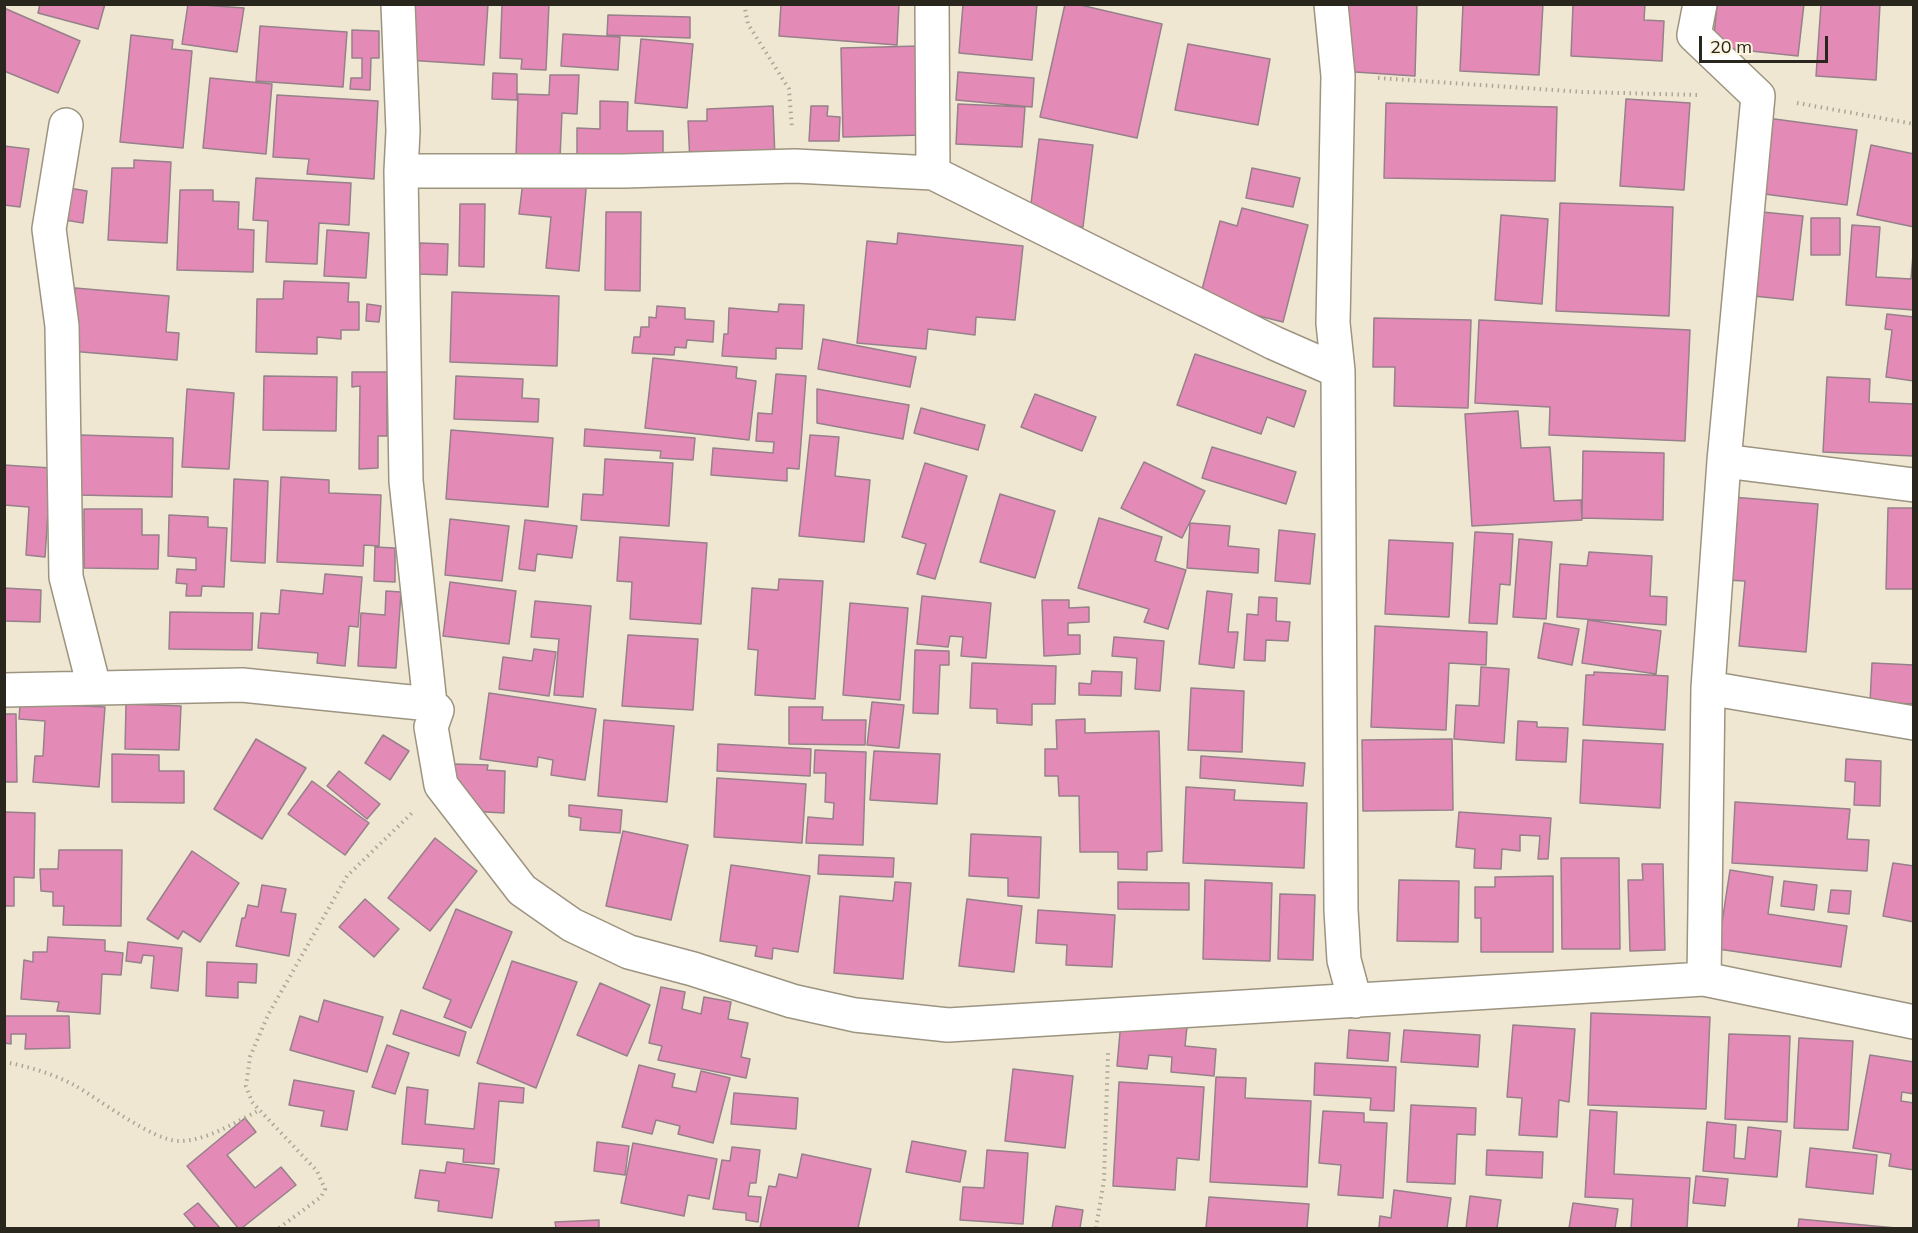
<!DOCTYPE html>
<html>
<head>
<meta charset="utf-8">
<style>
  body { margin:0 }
  #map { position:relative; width:1918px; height:1233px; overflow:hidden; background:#f0e7d2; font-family:Mulish,sans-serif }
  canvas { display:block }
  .frame { position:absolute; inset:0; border:6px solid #29261e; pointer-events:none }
  .scale { position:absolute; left:1699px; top:36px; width:129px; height:27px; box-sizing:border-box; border:3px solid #29261e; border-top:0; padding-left:8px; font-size:18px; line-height:21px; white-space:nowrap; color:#29261e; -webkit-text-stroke:4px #fdf5df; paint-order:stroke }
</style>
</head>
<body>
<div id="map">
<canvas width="1918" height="1233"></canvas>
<div class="frame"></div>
<div class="scale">20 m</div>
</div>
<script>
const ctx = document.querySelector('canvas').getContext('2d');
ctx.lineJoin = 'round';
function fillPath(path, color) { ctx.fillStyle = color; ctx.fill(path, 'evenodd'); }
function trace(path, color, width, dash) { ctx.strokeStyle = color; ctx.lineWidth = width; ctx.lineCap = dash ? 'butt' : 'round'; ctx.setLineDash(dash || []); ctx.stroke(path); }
const building = new Path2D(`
  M40 4H105L98 29 38 13Z
  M188 4 244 8 237 52 182 44Z
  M409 4H488L484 65 406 60Z
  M502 4H549L546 70 521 69 522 59 500 58Z
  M781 4H899L897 45 779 36Z
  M963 4H1037L1032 60 959 53Z
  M1065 4H1076L1162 24 1137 138 1040 117Z
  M1341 4H1417L1415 76 1340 71Z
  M1463 4H1543L1539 75 1460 71Z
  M1573 4H1645L1644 20 1664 21 1662 61 1571 56Z
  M1717 4H1804L1798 56 1713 47Z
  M1821 4H1880L1876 80 1816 76Z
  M4 8 80 41 58 93 4 71Z
  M608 15 690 17V38L607 35Z
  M260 26 347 32 343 87 256 81Z
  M352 30 379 31V58H371L370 90 350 89 351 78H362V58H352Z
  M563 34 620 37 618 70 561 66Z
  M131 35 173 40 172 49 192 51 183 148 120 142Z
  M641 39 693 44 687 108 635 103Z
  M1188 44 1270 59 1258 125 1175 110Z
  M920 46 923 135 843 137 841 48Z
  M958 72 1034 78 1032 107 956 100Z
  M493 73 517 74V100L492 99Z
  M550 75H579L577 114 562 113 560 158 516 156 518 94 549 95Z
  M210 78 272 84 266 154 203 148Z
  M277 95 378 101 374 179 307 174 309 159 273 157Z
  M1626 99 1690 103 1684 190 1620 186Z
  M600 101 628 102 627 131H663V156L577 155V128L600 129Z
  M1386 103 1557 107 1555 181 1384 178Z
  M958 104 1025 107 1022 147 956 144Z
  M773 106 775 159 690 163 688 121H707V109Z
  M811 106H828L827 116 840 117 839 141H809Z
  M1767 118 1857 130 1847 205 1757 193Z
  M1039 139 1093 145 1083 227 1029 220Z
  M1871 145 1914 154V227L1857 215Z
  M4 146 29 149 20 207 4 205Z
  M134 160 171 162 167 243 108 240 112 168H134Z
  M1252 168 1300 178 1293 207 1246 198Z
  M524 173 587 178 579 271 546 268 551 217 519 214Z
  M256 178 351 183 349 225 319 223 317 264 266 262 268 221 253 220Z
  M63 187 87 191 83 223 59 219Z
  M180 190H213V201L239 202 238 229 254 230 253 272 177 270Z
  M1560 203 1673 207 1669 316 1556 311Z
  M460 204H485L484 267 459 266Z
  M1242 208 1308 225 1283 322 1199 301 1220 221 1237 226Z
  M1752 211 1803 216 1793 300 1743 295Z
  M606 212H641L640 291 605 290Z
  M1501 215 1548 219 1542 304 1495 300Z
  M1811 218H1840V255H1811Z
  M1852 225 1880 227 1876 277 1911 279 1914 242V310L1846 305Z
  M327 230 369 233 366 278 324 276Z
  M898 233 1023 246 1015 320 976 317 975 335 928 329 926 349 857 343 867 241 897 244Z
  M420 243 448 244 447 275 418 274Z
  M284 281 349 283 348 302H359V330H341V339L317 337V354L256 352 257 299H283Z
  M75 288 169 296 166 332 179 333 177 360 70 351Z
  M452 292 559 296 557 366 450 362Z
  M367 304 381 306 379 322 366 321Z
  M779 304 804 305 802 349 776 348V359L722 356 724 334H728L729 308 778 312Z
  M657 306 685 308V319L714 321 713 342 687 340 686 348 675 347 674 355 632 353 634 337H640L641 327H649V317L656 318Z
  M1887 314 1914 317V381L1886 377 1892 330 1885 329Z
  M1374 318 1471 320 1468 408 1394 406 1395 367H1373Z
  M1479 320 1690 330 1685 441 1549 435 1550 407 1475 403Z
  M823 339 916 357 910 387 818 369Z
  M1195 354 1306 391 1294 427 1267 417 1261 434 1177 405Z
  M653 358 737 367 736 378 756 381 749 440 645 428Z
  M352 372H387V436H378V468L359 469 360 386 352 387Z
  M776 374 806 376 799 469 787 468V481L711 475 713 448 773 453 774 442 756 441 758 413 772 414Z
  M264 376 337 377 336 431 263 430Z
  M456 376 523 379 522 398 539 399 538 422 454 419Z
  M1827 377 1870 379 1869 402 1914 404V456L1823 452Z
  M187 389 234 393 229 469 182 467Z
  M817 389 909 405 903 439 817 423Z
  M1035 394 1096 417 1082 451 1021 427Z
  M921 408 985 425 978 450 914 433Z
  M1518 411 1521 448 1550 447 1554 501 1581 500 1582 520 1472 526 1465 414Z
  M585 429 695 438 693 460 660 458 661 451 584 446Z
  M451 430 553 438 548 507 446 499Z
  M80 435 173 438 172 497 78 495Z
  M810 435 839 437 835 476 870 480 864 542 799 536Z
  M1212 447 1296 472 1286 504 1202 478Z
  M1583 451 1664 453 1663 520 1582 518Z
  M605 459 673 463 669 526 581 520 583 494 603 495Z
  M1144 462 1205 491 1182 538 1121 508Z
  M925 463 967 476 935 579 917 574 926 544 902 537Z
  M4 465 51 468 45 557 26 555 29 507 4 505Z
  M281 477 329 480V493L381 495 379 546 364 545 363 566 277 562Z
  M234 479 268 481 265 563 231 561Z
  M1000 494 1055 511 1035 578 980 562Z
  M1732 497 1818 504 1806 652 1739 646 1745 581 1725 580Z
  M1888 508H1914V589H1886Z
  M84 509H142V535H159L158 569 84 568Z
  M169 515 208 517V527L227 528 224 587 202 586 201 596H186L187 584 176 583 177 569 196 570V558L168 556Z
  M1099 518 1162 537 1155 561 1186 570 1168 629 1144 622 1149 609 1078 588Z
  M450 519 509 526 502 581 445 575Z
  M525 520 577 526 572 558 537 554 535 571 519 569Z
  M1190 523 1230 526 1228 546 1259 549 1258 573 1187 568Z
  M1279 530 1315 534 1310 584 1275 581Z
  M1475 532 1513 534 1510 585 1500 584 1497 624 1469 623Z
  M620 537 707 543 701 624 630 619 632 582 617 581Z
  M1519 539 1552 542 1546 619 1513 617Z
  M1389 540 1453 543 1449 617 1385 614Z
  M375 547 395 548V582L374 581Z
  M1589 552 1652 556 1650 596 1667 597 1666 625 1557 617 1560 564 1587 566Z
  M325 574 362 577 358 627 349 626 345 666 317 663 318 653 258 648 261 613 279 614 281 590 323 594Z
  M779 579 823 581 815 699 755 695 758 650 748 649 752 588 778 590Z
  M450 582 516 591 509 644 443 636Z
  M4 588 41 590 40 622 4 621Z
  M386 591 401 592 396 668 358 666 361 613 385 615Z
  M1207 591 1232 594 1228 632H1238L1234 668 1199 664Z
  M922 596 991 603 986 658 961 656 963 637 950 636 948 647 917 644Z
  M1259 597 1277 598 1276 621 1290 622 1288 641 1266 640 1265 661 1244 660 1247 614 1258 615Z
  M1042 600H1069V608L1089 607V622L1068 623V635H1080V654L1044 656Z
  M535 601 591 606 583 697 554 695 559 639 531 637Z
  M850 603 908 608 900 700 843 695Z
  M170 612 253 613 252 650 169 649Z
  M1588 620 1661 631 1656 674 1582 663Z
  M1544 623 1579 629 1572 665 1538 658Z
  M1375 626 1487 632 1486 665 1449 663 1446 730 1371 727Z
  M628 635 698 639 693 710 622 706Z
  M1114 637 1164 641 1160 691 1135 689 1137 658 1112 656Z
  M534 649 556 652 549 696 499 689 503 657 532 661Z
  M915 650 949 651V665H940L938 714 913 713Z
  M972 663 1056 666 1055 704H1032V725L997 723V709L970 708Z
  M1872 663 1914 665V704L1870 702Z
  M1481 667 1509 669 1504 743 1454 739 1456 705 1479 706Z
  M1092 671 1122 672 1121 696 1079 695V683L1091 684Z
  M1594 672 1668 676 1665 730 1583 725 1586 675H1594Z
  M1191 688 1244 691 1242 752 1188 750Z
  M21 692 43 704 105 707 99 787 33 782 35 756H43L45 721 19 719Z
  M489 693 596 709 585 780 551 775 553 760 538 757 537 767 480 759Z
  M872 702 904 705 899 748 867 745Z
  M126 704 181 706 179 750 125 749Z
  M789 707H823L822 720H866L865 745 789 744Z
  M4 714H16L17 782H4Z
  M1085 719V733L1159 731 1162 851 1147 852V870L1118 869V852H1080L1079 796H1059L1058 776H1045V749H1057L1056 720Z
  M604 720 674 726 667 802 598 796Z
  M1518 721 1537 722V727L1568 728 1566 762 1516 760Z
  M383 735 409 751 390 780 365 763Z
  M256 739 306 768 262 839 214 809Z
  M1452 739 1453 810 1363 811 1362 740Z
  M1583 740 1663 744 1660 808 1580 803Z
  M718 744 811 749 810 776 717 771Z
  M815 750 866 752 863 845 806 843 808 817 833 819 834 803 825 802 826 773H814Z
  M874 751 940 754 937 804 870 800Z
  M112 754 159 755V771H184V803L112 802Z
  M1201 756 1305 763 1303 786 1200 778Z
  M1846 759 1881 761 1880 806 1854 805 1855 782 1845 781Z
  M454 764 488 765 487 770 505 771 504 813 468 811 452 796Z
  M339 771 380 804 367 819 327 786Z
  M717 778 806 784 802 843 714 837Z
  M312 781 369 823 345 855 288 814Z
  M1186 787 1235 790 1234 800 1307 803 1304 868 1183 863Z
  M1735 802 1850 809 1847 839 1869 840 1867 871 1732 863Z
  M569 805 622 810 620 833 580 830 581 818 569 816Z
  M4 812 35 813 34 878 14 877V906H4Z
  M1459 812 1551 818 1548 859H1538L1540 836 1520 835V851L1502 849 1501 869 1474 868 1475 849 1456 847Z
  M623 831 688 845 671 920 606 906Z
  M971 834 1041 837 1039 898 1008 896V878L969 876Z
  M435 838 477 871 430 931 388 898Z
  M59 850H122L121 926 63 925 64 906H53V892L41 891 40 869H58Z
  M192 851 239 883 200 942 183 931 178 939 147 919Z
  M819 855 894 858 893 877 818 874Z
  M1561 858H1619L1620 949H1562Z
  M1893 863 1914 866V922L1883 916Z
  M1642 864H1663L1665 950 1630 951 1628 880H1643Z
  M731 865 810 876 798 952 773 948 772 959 755 956 757 946 720 941Z
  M1730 870 1773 877 1768 914 1847 926 1841 967 1718 949Z
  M1553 876V952H1481V918H1475V887H1495V877Z
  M1205 880 1272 883 1270 961 1203 959Z
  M1399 880 1459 881 1458 942 1397 941Z
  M1784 881 1817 885 1814 910 1781 906Z
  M895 882 911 883 903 979 834 973 840 896 893 901Z
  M1118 882 1189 883V910L1118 909Z
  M262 885 286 889 281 912 296 914 289 956 236 946 242 918H245L248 905 258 907Z
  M1831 890 1851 891 1849 914 1828 912Z
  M1280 894 1315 895 1313 960 1278 959Z
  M365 899 399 929 374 957 339 927Z
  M967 899 1022 906 1014 972 959 966Z
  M456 909 512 932 471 1028 444 1017 451 1000 423 988Z
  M1038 910 1115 915 1112 967 1066 965 1067 945 1036 943Z
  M48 937 105 940V951L123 953 121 975 102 974 100 1014 57 1011 59 1002 21 999 24 960 33 962V952H47Z
  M128 942 182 948 178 991 151 988 154 956 143 955 141 963 126 961Z
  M512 961 577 982 536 1088 477 1063Z
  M207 962 257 964 256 983 238 982V998L206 996Z
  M600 983 650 1005 627 1056 577 1035Z
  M661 987 685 992 682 1009 701 1014 704 997 731 1002 728 1019 748 1023 741 1057 750 1059 746 1078 658 1060 662 1046 649 1043Z
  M324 1000 383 1017 367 1072 290 1050 300 1016 318 1022Z
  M401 1010 466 1032 459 1056 393 1034Z
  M1591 1013 1710 1017 1706 1109 1588 1105Z
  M4 1016H69L70 1048 25 1049 26 1034H11V1044L4 1043Z
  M1121 1021 1187 1027 1185 1046 1216 1049 1214 1076 1171 1072 1172 1057 1149 1055 1147 1069 1117 1066Z
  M1513 1025 1575 1029 1569 1102 1559 1100 1557 1137 1519 1135 1522 1098 1507 1097Z
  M1349 1030 1390 1033 1388 1061 1347 1058Z
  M1404 1030 1480 1035 1478 1067 1401 1062Z
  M1729 1034 1790 1036 1787 1122 1725 1119Z
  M1799 1038 1853 1041 1848 1130 1794 1128Z
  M387 1045 409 1053 395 1094 372 1087Z
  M1870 1055 1914 1062V1094L1902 1092 1901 1101 1914 1103V1170L1889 1166 1891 1154 1853 1148Z
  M1315 1063 1396 1067 1394 1111 1370 1110 1371 1098 1314 1095Z
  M639 1065 675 1074 672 1087 696 1092 701 1071 730 1078 713 1143 678 1134 680 1126 656 1120 652 1134 622 1127Z
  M1013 1069 1073 1076 1065 1148 1005 1141Z
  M1216 1077 1246 1078 1245 1098 1311 1101 1307 1187 1210 1182Z
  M294 1080 354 1091 347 1130 321 1126 324 1111 289 1105Z
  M1119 1082 1204 1087 1199 1160 1177 1158 1175 1190 1113 1186Z
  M479 1083 524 1088 523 1103 499 1101 494 1164 463 1162 464 1149 402 1144 407 1087 428 1090 425 1124 474 1129Z
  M734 1093 798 1098 796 1129 731 1124Z
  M1411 1105 1476 1108 1475 1135 1457 1134 1455 1184 1407 1182Z
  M1590 1110 1617 1112 1614 1174 1690 1178 1687 1228H1631L1633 1199 1585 1197Z
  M1323 1111 1364 1113V1122L1387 1123 1383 1198 1338 1195 1341 1165 1319 1163Z
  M245 1118 256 1132 227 1155 255 1188 281 1167 296 1185 242 1228H238L187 1166Z
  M1707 1122 1736 1125 1734 1158 1745 1159 1748 1127 1781 1131 1777 1177 1703 1171Z
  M912 1141 966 1151 960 1182 906 1172Z
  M597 1142 629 1146 625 1175 594 1171Z
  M633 1143 717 1159 709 1199 688 1195 684 1216 621 1203Z
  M732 1147 760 1150 756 1183H750L748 1196 761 1197 758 1222 746 1220V1213L713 1209 722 1160 730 1161Z
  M1810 1148 1877 1155 1873 1194 1806 1187Z
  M987 1150 1028 1153 1023 1224 960 1220 963 1187 984 1188Z
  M1487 1150 1543 1152 1542 1178 1486 1175Z
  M802 1154 871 1169 858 1228H760L769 1186 776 1187 779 1174 797 1178Z
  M447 1162 499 1169 492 1218 438 1211 439 1201 415 1198 420 1170 445 1173Z
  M1696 1176 1728 1179 1725 1206 1693 1203Z
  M1394 1190 1451 1198 1447 1228H1379L1380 1216 1391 1218Z
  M1470 1196 1501 1200 1497 1228H1466Z
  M1209 1197 1309 1204 1307 1228H1206Z
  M198 1203 220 1228H196L184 1214Z
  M1573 1203 1618 1209 1615 1228H1569Z
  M1056 1206 1083 1210 1080 1228H1052Z
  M1799 1219 1896 1228H1798Z
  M599 1220V1228H556L555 1222Z`);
fillPath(building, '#e48ab7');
trace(building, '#96808a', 1.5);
const street = new Path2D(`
  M398 4 403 131 401 171 406 481 430 704
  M932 4 933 173
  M1331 4 1338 76 1333 323 1338 371 1341 910 1344 960 1355 1001
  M1700 4 1694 35 1758 96 1724 461 1708 688 1704 979
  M66 125 49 229 62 326 66 577 94 687
  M401 171H624L795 166 933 173 1274 343 1338 371
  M1724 461 1914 485
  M1708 688 1914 723
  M4 690 242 685 430 704 437 710 431 727 441 785 522 890 572 925 629 952 693 969 792 1001 855 1015 948 1025 1704 979 1914 1022`);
trace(street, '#9c9480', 36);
trace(new Path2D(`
  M744 4 748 24 789 89 792 129
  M1378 78 1583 92 1700 95
  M1797 103 1914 124
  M4 1062C28 1066 53 1074 74 1085 99 1099 153 1141 179 1141 207 1141 235 1122 260 1110
  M279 1228 321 1197 325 1189 317 1171 252 1102 246 1086 250 1057 268 1015 347 876 414 811
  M1096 1228 1104 1180 1108 1053`), '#ada696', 4, [1.5, 4.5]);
trace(street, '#fff', 33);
</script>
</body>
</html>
